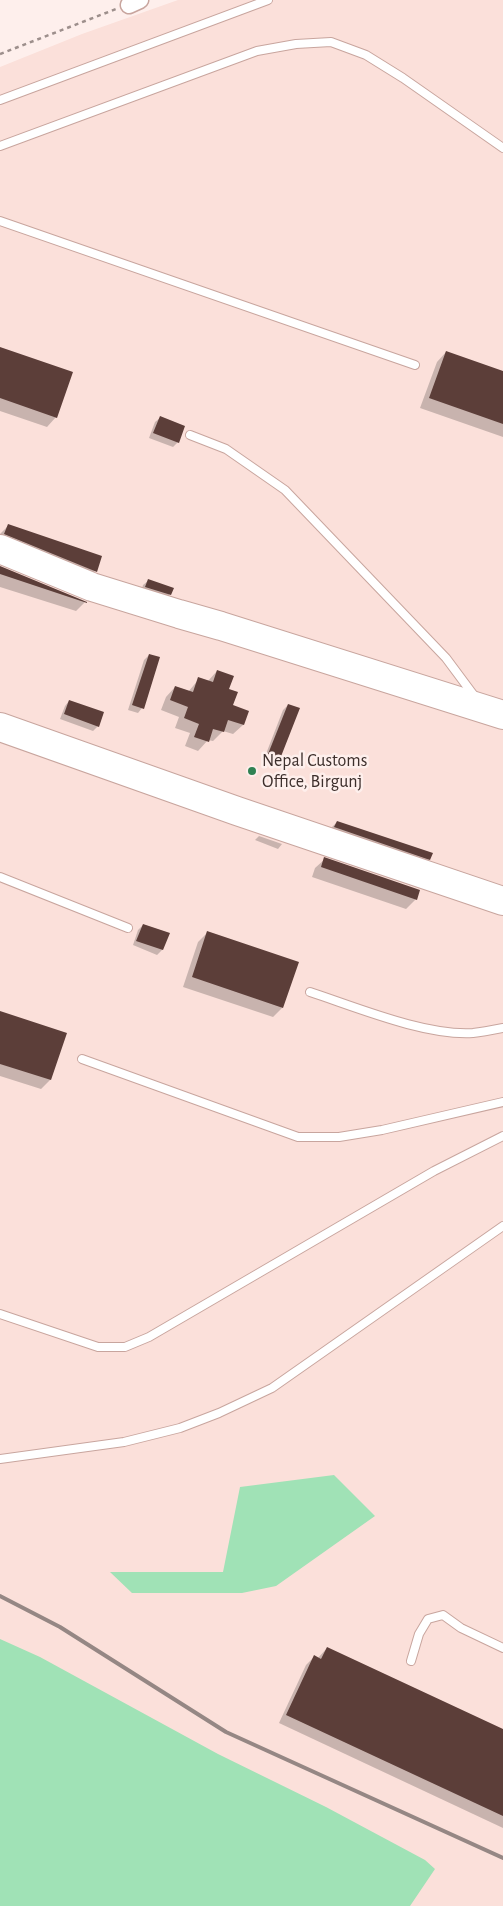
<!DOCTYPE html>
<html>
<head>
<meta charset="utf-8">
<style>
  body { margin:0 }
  canvas { display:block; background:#feefec }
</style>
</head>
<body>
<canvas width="503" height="1906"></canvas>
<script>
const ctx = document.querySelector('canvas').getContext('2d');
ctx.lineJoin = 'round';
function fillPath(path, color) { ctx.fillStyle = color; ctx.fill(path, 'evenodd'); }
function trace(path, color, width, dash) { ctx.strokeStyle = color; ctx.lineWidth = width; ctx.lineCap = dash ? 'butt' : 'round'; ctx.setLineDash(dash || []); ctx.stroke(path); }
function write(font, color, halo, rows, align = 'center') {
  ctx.font = font + ' "Alegreya Sans",sans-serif'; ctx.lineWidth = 5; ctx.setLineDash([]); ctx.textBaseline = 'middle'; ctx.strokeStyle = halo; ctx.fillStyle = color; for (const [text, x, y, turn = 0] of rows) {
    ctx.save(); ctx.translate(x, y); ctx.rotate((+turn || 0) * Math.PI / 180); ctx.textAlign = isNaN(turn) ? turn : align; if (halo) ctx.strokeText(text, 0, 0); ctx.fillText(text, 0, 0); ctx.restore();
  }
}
fillPath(new Path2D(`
  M178 0H503V1906H0V67L82 34Z`), '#fbe0da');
fillPath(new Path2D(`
  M334 1475 375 1516 276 1586 242 1593H132L110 1572H223L240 1487Z
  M0 1639 40 1657 218 1754 326 1807 425 1860 435 1869 410 1906H0Z`), '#a0e2b6');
fillPath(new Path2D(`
  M0 349 56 417 47 427 0 411Z
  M446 352 503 373V437L420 408 437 362Z
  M160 418 178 442 173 447 149 438 155 422Z
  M8 526 95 571 86 581 0 546V534Z
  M0 567 85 602 76 611 0 587Z
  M148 581 170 595 165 599 141 592 143 585Z
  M149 655 142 708 138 713 128 710 144 660Z
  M217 671 227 689 232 706 247 711 243 725 233 734 223 731 213 741 208 740 198 751 185 746 190 733 175 728 179 717 161 710 166 697 175 687 188 692 199 679 208 681Z
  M69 701 98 726 93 731 60 719 65 706Z
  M288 705 279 759 275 763 264 759 283 710Z
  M337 822 429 859 420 869 327 832Z
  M259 836 282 844 278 849 255 840Z
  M325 859 416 899 406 909 312 877 315 868Z
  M143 925 168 934 162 950 157 955 133 945 138 930Z
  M208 932 282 1008 273 1017 183 987 198 942Z
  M0 1013 65 1034 50 1080 41 1089 0 1076Z
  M327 1648 503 1731V1828L279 1723 306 1665 314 1657 318 1658Z`), '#0003');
fillPath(new Path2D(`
  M0 347 73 372 57 418 0 398Z
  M446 351 503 371V424L429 398Z
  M160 416 185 426 179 443 153 433Z
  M8 524 102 556 97 572 4 534Z
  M0 566 87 602V603L0 574Z
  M148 579 174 588 171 595 145 587Z
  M149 654 160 657 144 709 132 705Z
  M217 670 234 676 229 689 238 692 233 705 249 711 244 725 228 720 224 732 213 729 209 742 194 737 199 724 184 718 188 707 170 700 175 686 193 692 198 677 213 682Z
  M69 700 104 712 99 727 64 714Z
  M288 704 300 708 280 759 268 754Z
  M337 821 433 853 430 860 334 827Z
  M324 857 420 890 417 900 321 867Z
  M143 924 170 933 163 950 136 941Z
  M207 931 299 962 283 1008 192 977Z
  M0 1011 67 1033 51 1080 0 1064Z
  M327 1647 503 1729V1816L286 1715 314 1655 321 1659Z`), '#5c3e39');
const service = new Path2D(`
  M0 100 268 0
  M0 146 257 51 296 44 331 42 366 55 403 78 503 148
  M0 221 415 365
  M190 435 226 449 285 490 446 658 475 697
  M0 877 128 928
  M310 992C356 1007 425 1036 473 1033 483 1032 493 1030 503 1028
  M82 1059 298 1137H339L382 1130 503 1102
  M0 1314 98 1347H125L149 1337 434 1171 503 1136
  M0 1459 124 1442 180 1428 219 1413 272 1388 503 1226
  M411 1661 419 1634 428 1619 443 1615 461 1628 503 1648`);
const minor = new Path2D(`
  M129 5 140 0`);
const trunk = new Path2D(`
  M0 549 92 587 179 614 221 626 503 715
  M0 727 237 811 503 901`);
trace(service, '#c8a59e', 10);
trace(minor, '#c8a59e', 19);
trace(trunk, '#c8a59e', 30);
trace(new Path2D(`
  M0 54 116 9`), '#9d8f8c', 2.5, [4, 4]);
trace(service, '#fff', 8);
trace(minor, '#fff', 16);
trace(trunk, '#fff', 28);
trace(new Path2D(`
  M0 1596 60 1627 226 1732 503 1858`), '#958784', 4);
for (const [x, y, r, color] of [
  [252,771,5,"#2f8152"]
]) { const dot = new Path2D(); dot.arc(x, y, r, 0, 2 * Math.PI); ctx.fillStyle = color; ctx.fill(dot); trace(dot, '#feefec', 2); }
write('18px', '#3d2f2c', '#feefec', [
  ["Nepal Customs",262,761],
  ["Office, Birgunj",262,782]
], 'left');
</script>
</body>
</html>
